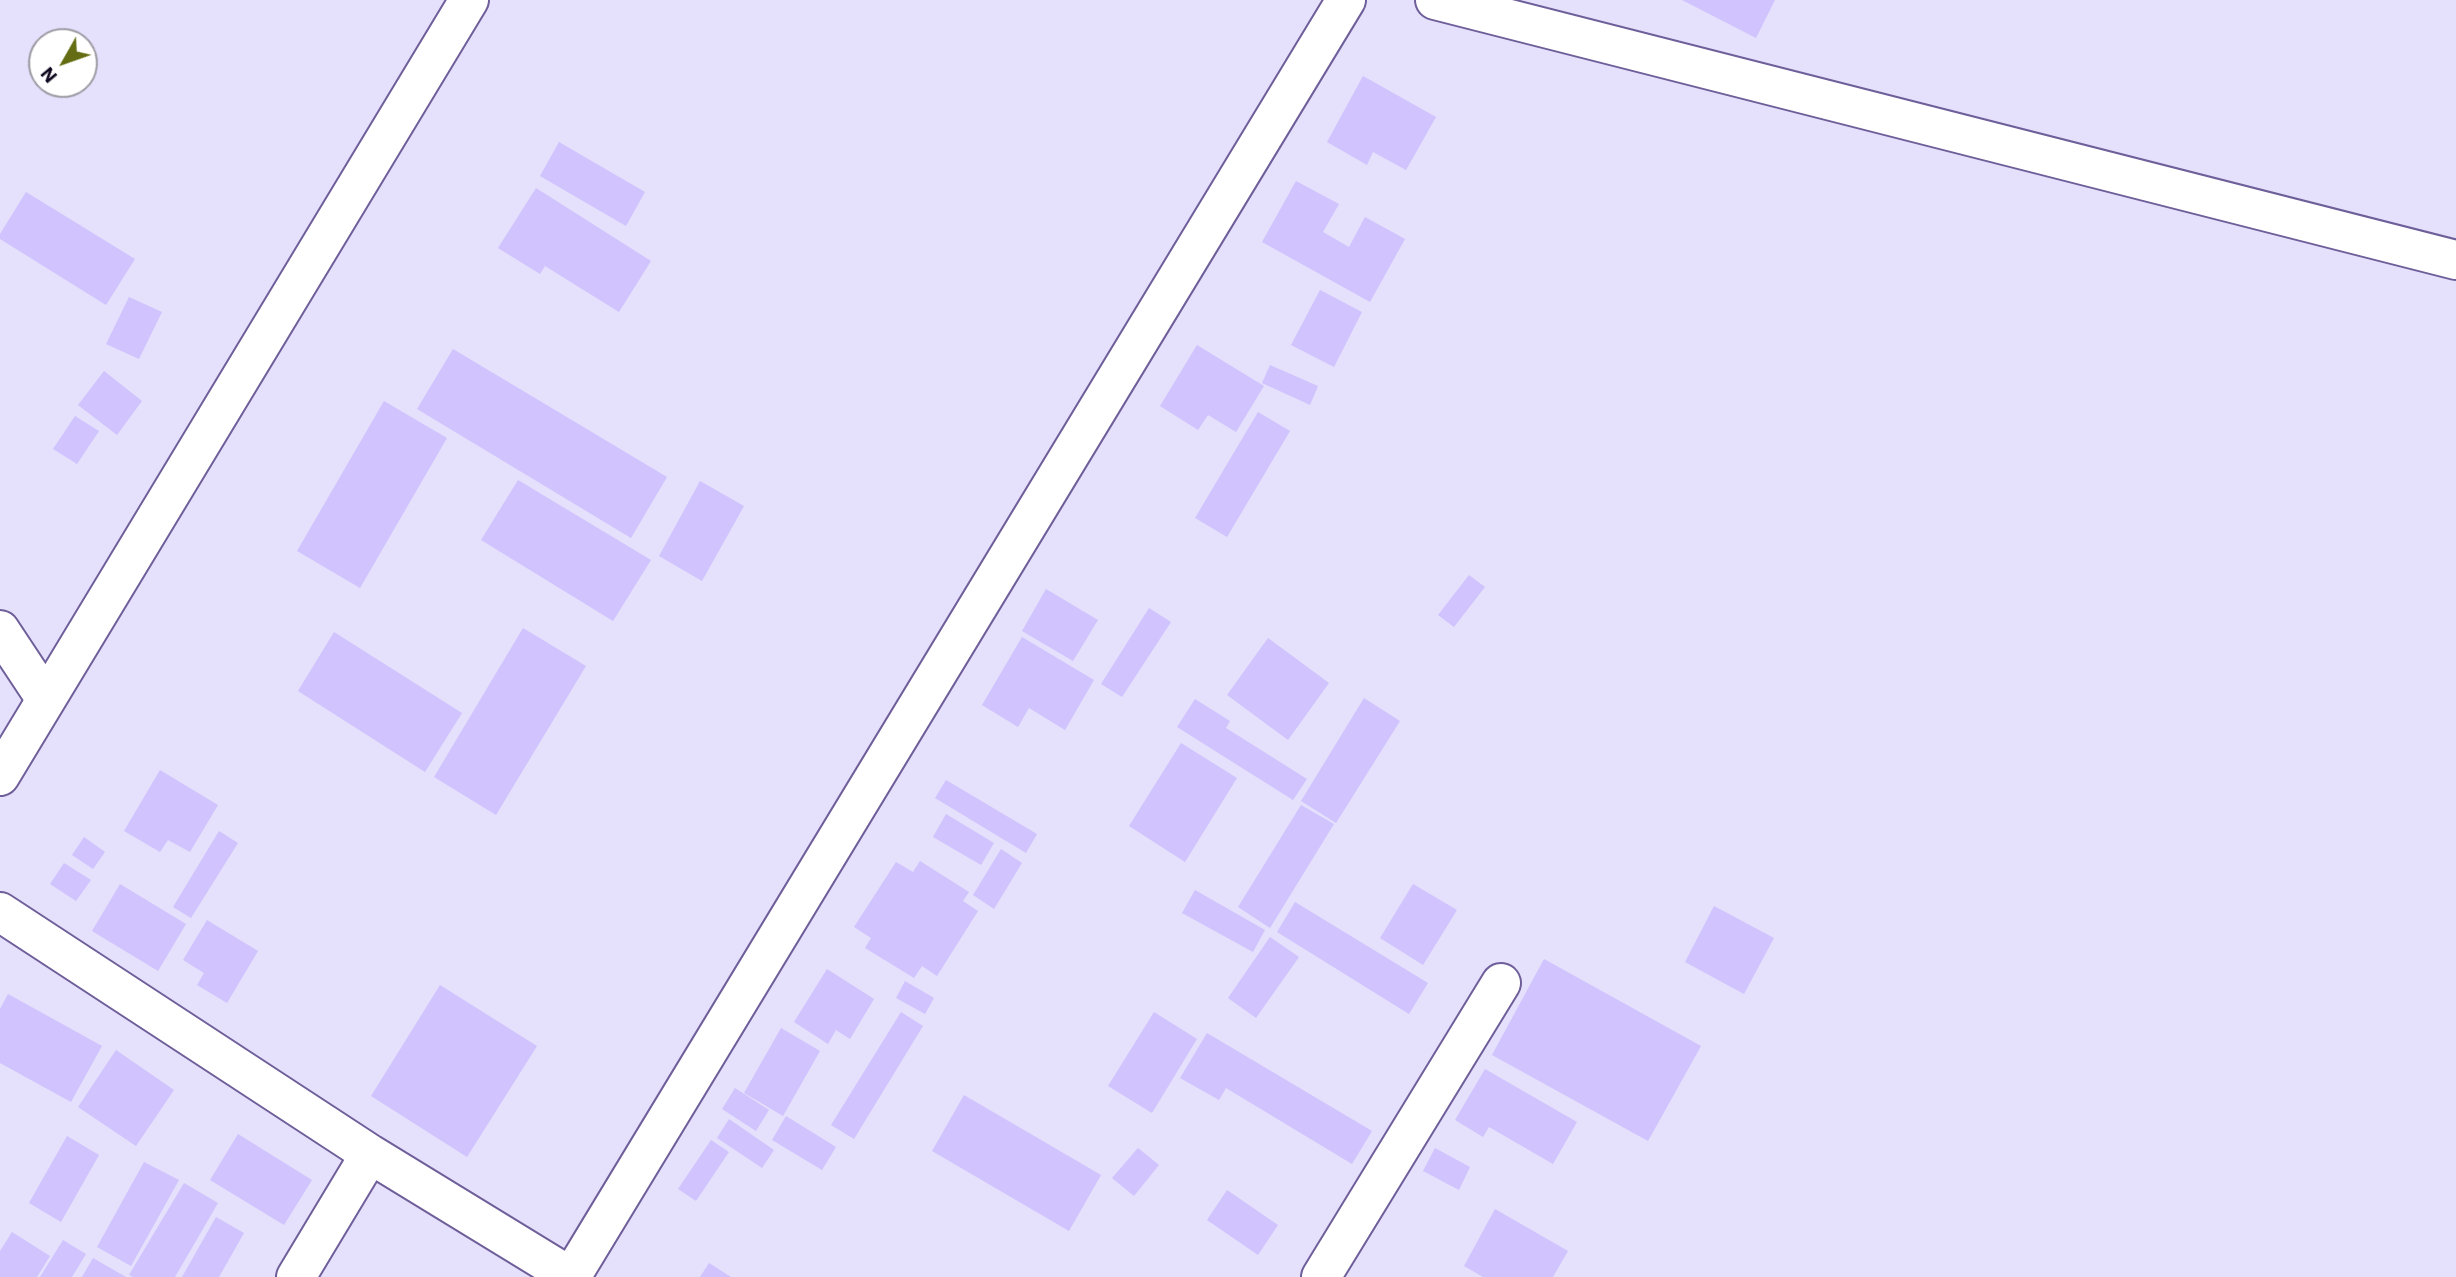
<!DOCTYPE html>
<html>
<head>
<meta charset="utf-8">
<style>
  body { margin:0 }
  #map { position:relative; width:2456px; height:1277px; overflow:hidden; background:#e5e0fb; font-family:"IBM Plex Sans",sans-serif }
  canvas { display:block }
  .north { position:absolute; left:28px; top:28px; width:70px; height:70px; box-sizing:border-box; background:#fff; border:2px solid #9f9ca5; border-radius:50%; rotate:230deg; font-size:19px; font-weight:700; line-height:28px; text-align:center; color:#10081f }
  .north::after { content:''; display:block; margin:auto; width:24px; height:32px; background:#646d13; clip-path:polygon(50% 0,100% 100%,50% 72%,0 100%) }
</style>
</head>
<body>
<div id="map">
<canvas width="2456" height="1277"></canvas>
<div class="north">N</div>
</div>
<script>
const ctx = document.querySelector('canvas').getContext('2d');
ctx.lineJoin = 'round';
function fillPath(path, color) { ctx.fillStyle = color; ctx.fill(path, 'evenodd'); }
function trace(path, color, width, dash) { ctx.strokeStyle = color; ctx.lineWidth = width; ctx.lineCap = dash ? 'butt' : 'round'; ctx.setLineDash(dash || []); ctx.stroke(path); }
fillPath(new Path2D(`
  M1682 0H1775L1756 38Z
  M1363 76 1436 117 1406 170 1373 152 1367 165 1327 142Z
  M559 142 645 192 626 226 540 176Z
  M1296 181 1339 204 1323 232 1349 247 1365 217 1405 239 1370 302 1262 242Z
  M536 188 651 261 619 312 545 266 540 274 498 248Z
  M26 192 135 259 106 305 0 239V234Z
  M1320 290 1362 312 1334 367 1291 345Z
  M129 297 162 312 139 359 106 344Z
  M1197 345 1264 386 1236 432 1208 415 1198 430 1160 406Z
  M453 349 667 477 631 538 417 409Z
  M1270 365 1318 386 1310 405 1262 383Z
  M104 371 142 401 117 435 78 405Z
  M384 401 447 438 360 588 297 551Z
  M1258 412 1290 431 1227 537 1195 518Z
  M75 416 99 431 77 464 53 449Z
  M518 480 651 560 613 621 481 540Z
  M700 481 744 506 702 581 659 556Z
  M1469 575 1485 587 1454 627 1438 615Z
  M1046 589 1098 620 1073 661 1022 631Z
  M1149 608 1171 622 1122 697 1101 684Z
  M523 628 586 666 496 815 434 777Z
  M334 632 462 713 425 772 298 691Z
  M1022 637 1094 680 1065 730 1029 708 1018 727 982 705Z
  M1268 638 1329 683 1288 740 1227 695Z
  M1364 698 1400 721 1336 823 1301 801Z
  M1195 699 1230 721 1226 728 1307 779 1293 800 1177 727Z
  M1181 743 1237 778 1185 862 1129 826Z
  M160 770 218 805 190 852 168 840 160 852 124 831Z
  M946 780 1037 834 1026 853 935 798Z
  M1301 805 1334 824 1270 928 1238 907Z
  M946 814 994 843 981 865 933 837Z
  M219 831 238 843 191 918 173 907Z
  M84 837 105 852 93 869 72 855Z
  M1001 849 1022 863 994 909 973 895Z
  M920 861 969 892 963 901 978 911 937 976 922 966 914 978 865 948 871 938 854 927 896 862 913 872Z
  M64 863 91 880 76 901 50 884Z
  M120 884 186 924 158 971 92 931Z
  M1413 884 1457 910 1423 965 1380 938Z
  M1195 890 1265 930 1253 952 1182 913Z
  M1295 902 1428 983 1409 1014 1277 932Z
  M1714 906 1774 938 1744 994 1685 962Z
  M207 920 258 951 227 1003 197 985 204 973 183 960Z
  M1270 937 1299 957 1256 1018 1228 998Z
  M1544 959 1701 1046 1648 1141 1492 1055Z
  M827 969 874 999 850 1039 836 1030 828 1044 794 1022Z
  M905 981 934 998 925 1014 896 998Z
  M440 985 537 1046 467 1157 371 1096Z
  M8 994 102 1046 71 1102 0 1063V1009Z
  M901 1012 923 1026 854 1139 831 1125Z
  M1154 1012 1197 1039 1152 1113 1108 1086Z
  M781 1028 820 1051 783 1116 744 1093Z
  M1207 1033 1372 1131 1352 1164 1226 1088 1219 1100 1180 1078Z
  M116 1050 174 1090 136 1146 78 1107Z
  M1485 1069 1577 1122 1553 1164 1489 1127 1483 1137 1455 1120Z
  M735 1088 769 1110 756 1131 722 1109Z
  M964 1095 1101 1175 1069 1231 932 1151Z
  M786 1116 836 1147 822 1170 772 1140Z
  M729 1119 774 1150 762 1168 717 1138Z
  M238 1134 312 1180 284 1225 210 1180Z
  M67 1136 99 1155 61 1222 29 1203Z
  M711 1140 729 1152 696 1201 678 1189Z
  M1138 1148 1159 1165 1134 1196 1112 1178Z
  M1435 1148 1470 1167 1459 1190 1423 1171Z
  M144 1162 179 1180 131 1266 97 1247Z
  M184 1183 218 1203 175 1277H133L129 1275Z
  M1227 1190 1278 1225 1258 1255 1207 1220Z
  M1495 1209 1568 1251 1553 1277H1483L1464 1266Z
  M216 1217 244 1233 219 1277H182Z
  M12 1232 50 1256 37 1277H0V1251Z
  M63 1240 86 1254 72 1277H40Z
  M93 1258 126 1277H82Z
  M709 1263 731 1277H700Z`), '#d0c3fe');
const minor = new Path2D(`
  M1435 0 2456 260
  M0 630 45 698
  M0 912 370 1154 571 1277 1346 0
  M296 1277 370 1154
  M1321 1277 1501 983`);
const tertiary = new Path2D(`
  M0 776 469 0`);
trace(minor, '#6e5e99', 42);
trace(tertiary, '#6e5e99', 42);
trace(minor, '#fff', 38);
trace(tertiary, '#fff', 38);
</script>
</body>
</html>
